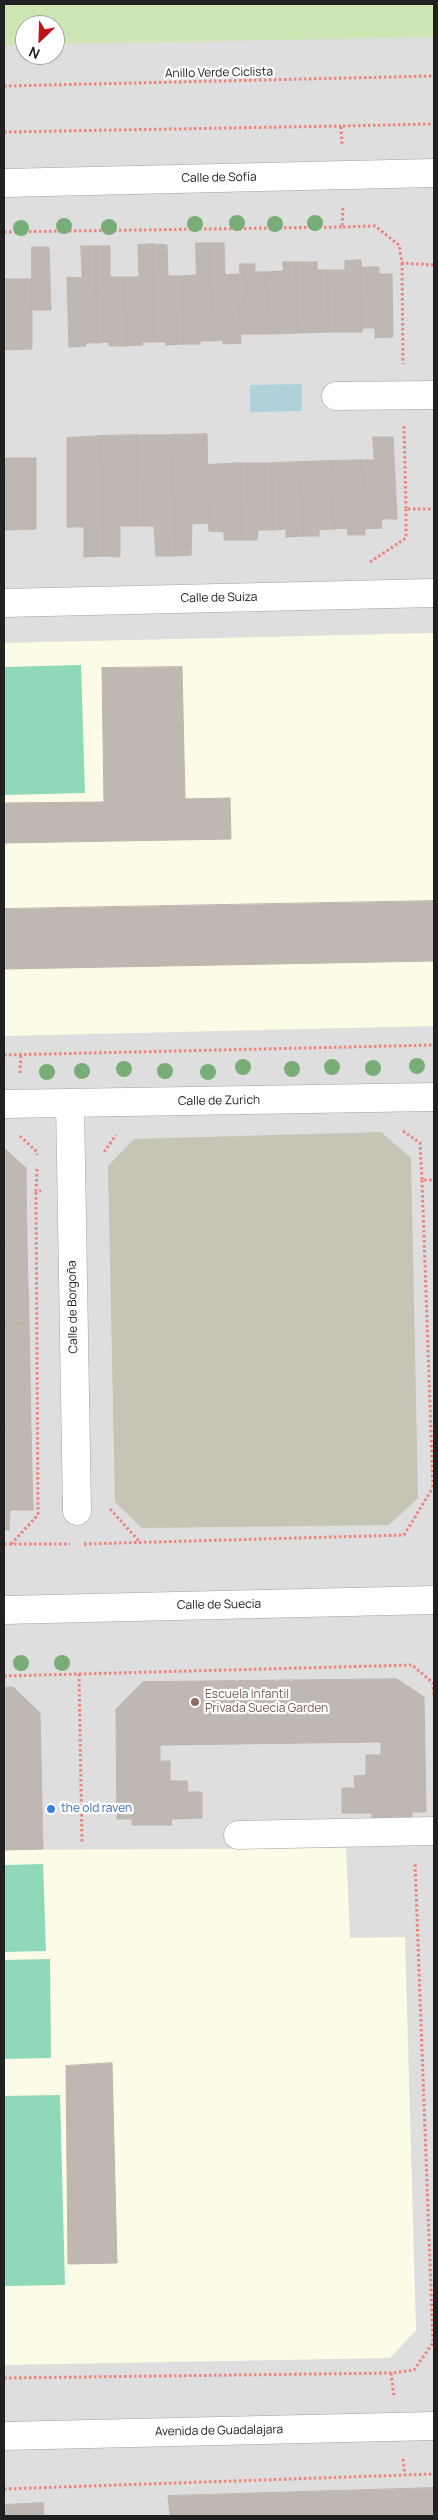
<!DOCTYPE html>
<html>
<head>
<meta charset="utf-8">
<style>
  body { margin:0 }
  #map { position:relative; width:438px; height:2520px; overflow:hidden; background:#f1eee9; font-family:Manrope,sans-serif }
  canvas { display:block }
  .frame { position:absolute; inset:0; border:5px solid #212121; pointer-events:none }
  .north { position:absolute; left:15px; top:15px; width:50px; height:50px; box-sizing:border-box; background:#fff; border:1px solid #a6a6a6; border-radius:50%; rotate:204deg; font-size:14px; font-weight:700; line-height:20px; text-align:center; color:#212121 }
  .north::after { content:''; display:block; margin:auto; width:18px; height:22px; background:#bf1319; clip-path:polygon(50% 0,100% 100%,50% 72%,0 100%) }
</style>
</head>
<body>
<div id="map">
<canvas width="438" height="2520"></canvas>
<div class="frame"></div>
<div class="north">N</div>
</div>
<script>
const ctx = document.querySelector('canvas').getContext('2d');
ctx.lineJoin = 'round';
function fillPath(path, color) { ctx.fillStyle = color; ctx.fill(path, 'evenodd'); }
function trace(path, color, width, dash) { ctx.strokeStyle = color; ctx.lineWidth = width; ctx.lineCap = dash ? 'butt' : 'round'; ctx.setLineDash(dash || []); ctx.stroke(path); }
function write(font, color, halo, rows, align = 'center') {
  ctx.font = font + ' Manrope,sans-serif'; ctx.lineWidth = 4.5; ctx.setLineDash([]); ctx.textBaseline = 'middle'; ctx.strokeStyle = halo; ctx.fillStyle = color; for (const [text, x, y, turn = 0] of rows) {
    ctx.save(); ctx.translate(x, y); ctx.rotate((+turn || 0) * Math.PI / 180); ctx.textAlign = isNaN(turn) ? turn : align; if (halo) ctx.strokeText(text, 0, 0); ctx.fillText(text, 0, 0); ctx.restore();
  }
}
fillPath(new Path2D(`
  M4 4H434V2516H4ZM25 25H55V55H25Z`), '#dfdede');
fillPath(new Path2D(`
  M434 633V1026L4 1036V643Z
  M346 1848 350 1938 405 1937 416 2330 390 2358 4 2365V1850Z`), '#fcfce6');
fillPath(new Path2D(`
  M381 1132 411 1158 418 1498 389 1525 142 1528 115 1502 108 1166 134 1139Z`), '#c5c4b5');
fillPath(new Path2D(`
  M4 4H434V37L55 44V25H25V45H4Z`), '#cee5b4');
fillPath(new Path2D(`
  M81 665 85 793 4 795V667Z
  M43 1864 46 1951 4 1952V1865Z
  M50 1959 51 2058 4 2059V1960Z
  M60 2095 65 2285 4 2286V2096Z`), '#8fd8b9');
fillPath(new Path2D(`
  M302 384V411L250 412V385Z`), '#aed1da');
const building = new Path2D(`
  M196 243H210L212 341H200V344H183L182 276 196 275Z
  M210 243H224L225 275 239 274 241 343 223 344V340L212 341Z
  M153 244 167 245 168 276H182L183 344 166 345V342H155Z
  M153 244 155 342H142L143 345 126 346 125 277H139L138 245Z
  M81 246H96L97 343H86V346L69 347 67 277 82 278Z
  M96 246H110V277H125L126 346H109V342L97 343Z
  M32 247H49L51 310H32Z
  M361 260 362 332H329L327 270H345V261Z
  M283 262H296L298 333 268 334 266 272 283 271Z
  M296 262H317V270H327L329 332 298 333Z
  M240 264H255V272H266L268 334H241Z
  M361 267H379V274H392L393 337 375 338V328H362Z
  M4 279H32V349L4 350Z
  M207 434 209 523 192 524 191 555 175 556 172 435Z
  M138 435H172L175 556H156L154 526H137Z
  M138 435 137 526H120V557L103 556 101 436Z
  M101 436 103 556 84 557V527H67V438Z
  M373 437H393L397 519H381L382 528 365 529 362 460H374Z
  M4 458H5L7 530H4Z
  M5 458H36V529L7 530Z
  M362 460 365 535H348L347 528 334 529 331 461Z
  M331 461 334 529 319 530V536H303L300 462Z
  M300 462 303 536 286 537V529L273 530 271 463Z
  M241 463 242 540H224V532L209 531 207 465Z
  M241 463H271L273 530H258L257 540H242Z
  M182 667 185 799 230 798 231 839 4 843V803L104 802 102 668Z
  M434 901V961L4 969V909Z
  M4 1148 26 1168 27 1248H4Z
  M4 1248H27L29 1323 4 1324Z
  M29 1323 31 1427H4V1324Z
  M4 1427H31L33 1510H10L9 1530H4Z
  M397 1679 424 1697 426 1812H412V1819L372 1820V1813H342V1788H355L354 1776 366 1775V1755H381V1742L160 1745V1761H170V1781H187L188 1792H202V1818L171 1819 172 1825H132V1819H117L116 1709 143 1682Z
  M13 1687 40 1713 43 1849 4 1850V1688Z
  M112 2063 117 2263 68 2264 66 2066Z
  M434 2488V2516H170L168 2496Z
  M43 2503 44 2516H4V2505Z`);
fillPath(building, '#beb7b2');
trace(building, '#c1b5ac', 1);
const minor = new Path2D(`
  M4 183 434 173
  M336 396 434 395
  M4 603 434 593
  M70 1103 77 1511
  M4 1104 434 1097
  M4 1610 434 1600
  M238 1835 434 1831
  M4 2436 434 2426`);
trace(minor, '#a2a2a2', 29);
trace(new Path2D(`
  M4 86 434 76
  M4 132 341 126
  M342 144 341 126 434 124
  M343 208 342 227 375 226 399 245 402 263 434 265
  M4 232 342 227
  M402 263 403 364
  M404 426 406 509H434
  M370 562 406 538V509
  M4 1055 434 1045
  M20 1073 21 1054
  M403 1131 420 1143 422 1180H434
  M20 1136 37 1152V1155
  M104 1152 116 1135
  M37 1169 36 1191H41
  M422 1180 433 1489
  M110 1509 139 1541
  M4 1544H70
  M11 1544 38 1515 36 1191
  M84 1544 404 1535 432 1489
  M79 1674 82 1843
  M4 1676 412 1665 433 1683 434 1697
  M391 2373 394 2396
  M4 2378 391 2373 414 2370 433 2343 415 1863
  M403 2459 405 2475 434 2474
  M4 2489 405 2475`), '#ed857d', 3, [2.5, 2.5]);
trace(minor, '#fff', 28);
ctx.fillStyle = '#79ad78';
for (const [x, y] of [
  [237,223],
  [315,223],
  [195,224],
  [275,224],
  [64,226],
  [109,227],
  [21,228],
  [417,1066],
  [243,1067],
  [332,1067],
  [373,1068],
  [124,1069],
  [292,1069],
  [82,1071],
  [165,1071],
  [47,1072],
  [208,1072],
  [21,1663],
  [62,1663]
]) { ctx.beginPath(); ctx.arc(x, y, 8, 0, 2 * Math.PI); ctx.fill(); }
for (const [x, y, r, color] of [
  [195,1702,5,"#8d6e63"],
  [51,1809,5,"#3f7fe0"]
]) { const dot = new Path2D(); dot.arc(x, y, r, 0, 2 * Math.PI); ctx.fillStyle = color; ctx.fill(dot); trace(dot, '#fff', 2); }
write('12px', '#212121', '#fff', [
  ["Anillo Verde Ciclista",219,73,-1],
  ["Calle de Sofía",219,178,-1],
  ["Calle de Suiza",219,598,-1],
  ["Calle de Zurich",219,1101,-1],
  ["Calle de Borgoña",73,1307,-91],
  ["Calle de Suecia",219,1605,-1],
  ["Avenida de Guadalajara",219,2431,-1]
]);
write('12px', '#785e54', '#fff', [
  ["Escuela Infantil",205,1695],
  ["Privada Suecia Garden",205,1709]
], 'left');
write('12px', '#366cbe', '#fff', [
  ["the old raven",61,1809]
], 'left');
</script>
</body>
</html>
